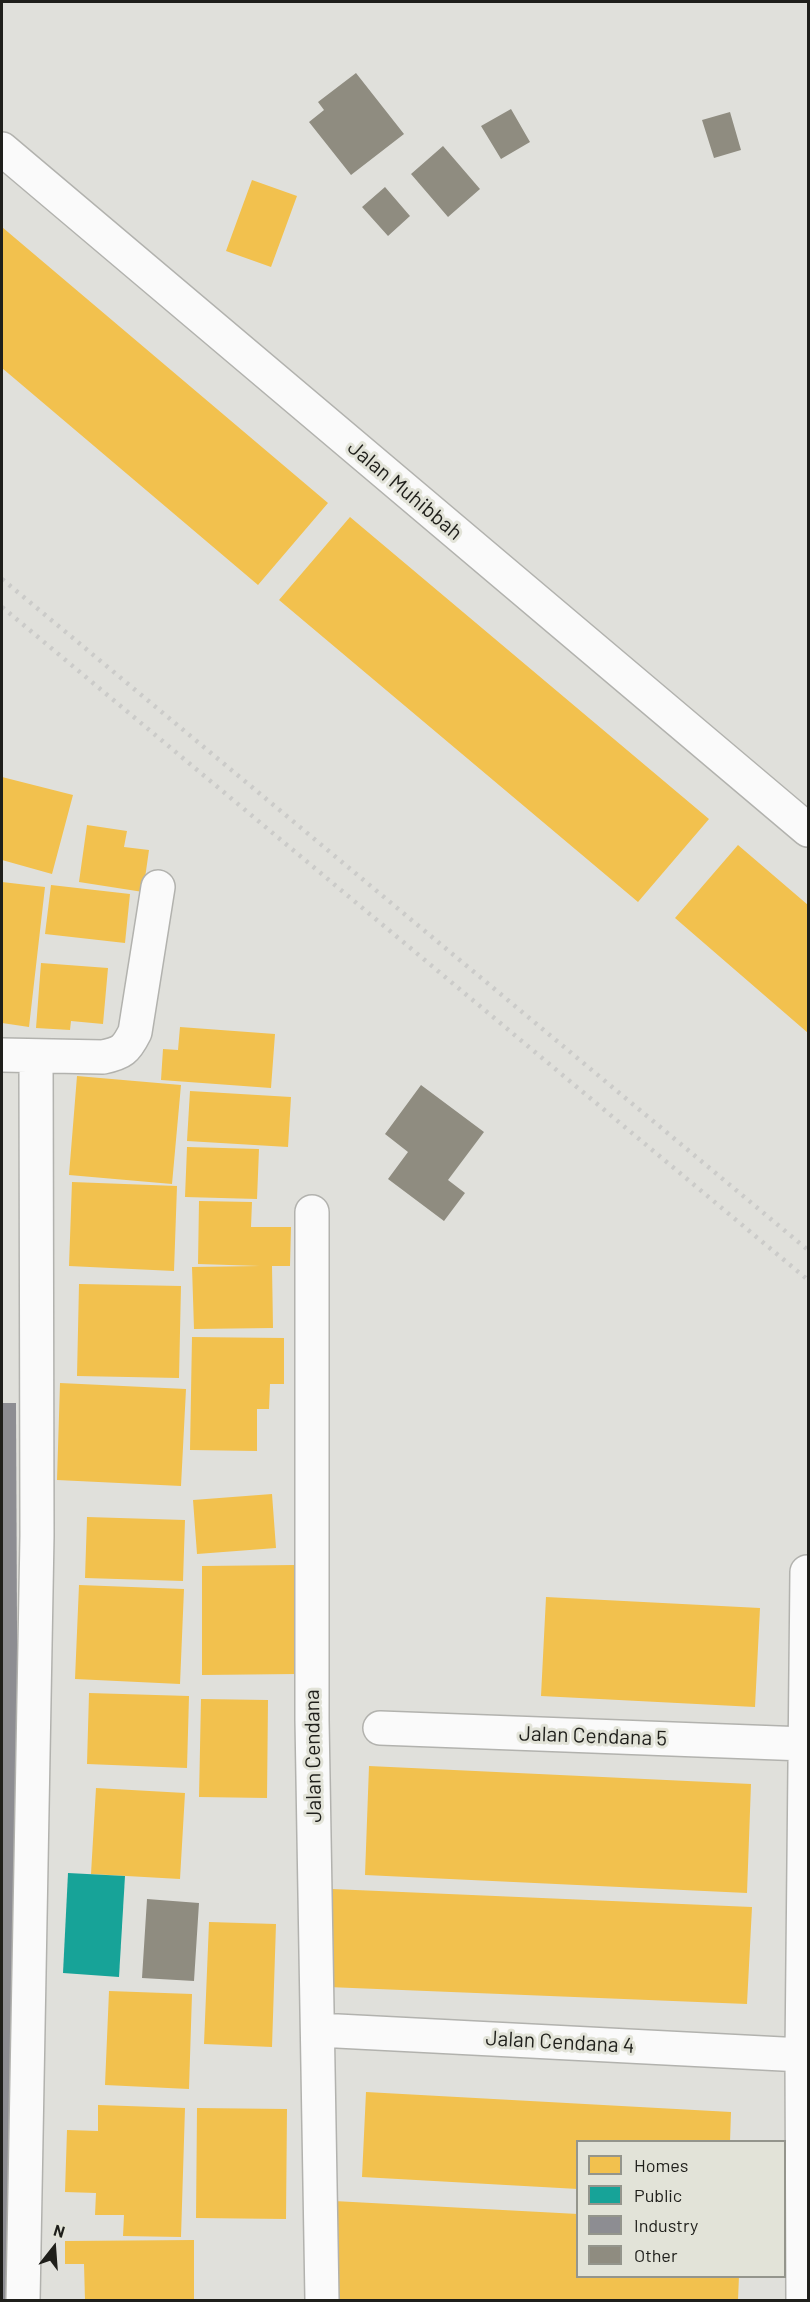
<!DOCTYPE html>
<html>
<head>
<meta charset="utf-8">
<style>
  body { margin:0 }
  #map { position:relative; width:810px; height:2302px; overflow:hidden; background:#e0e0db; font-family:Barlow,sans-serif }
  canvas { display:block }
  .frame { position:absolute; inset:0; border:3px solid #1f1f1b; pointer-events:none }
  .legend { position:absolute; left:576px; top:2140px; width:210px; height:138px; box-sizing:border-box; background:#e2e3d8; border:2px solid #94958c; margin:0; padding:8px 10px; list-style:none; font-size:18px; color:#1f1f1b }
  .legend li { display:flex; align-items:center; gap:12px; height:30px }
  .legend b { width:30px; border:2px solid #94958c }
  .north { position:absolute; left:24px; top:2218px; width:60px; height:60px; -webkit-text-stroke:4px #e2e3d8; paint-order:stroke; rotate:17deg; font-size:16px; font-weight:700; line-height:24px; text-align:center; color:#1f1f1b }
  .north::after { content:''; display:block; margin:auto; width:21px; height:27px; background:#1f1f1b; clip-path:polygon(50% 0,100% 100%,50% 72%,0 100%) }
</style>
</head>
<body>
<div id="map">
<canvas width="810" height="2302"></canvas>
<div class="frame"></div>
<ul class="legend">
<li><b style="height:16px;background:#f2c14e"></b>Homes</li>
<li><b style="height:16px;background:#17a398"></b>Public</li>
<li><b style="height:16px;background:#8d8d92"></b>Industry</li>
<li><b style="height:16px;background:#8f8c80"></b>Other</li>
</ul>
<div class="north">N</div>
</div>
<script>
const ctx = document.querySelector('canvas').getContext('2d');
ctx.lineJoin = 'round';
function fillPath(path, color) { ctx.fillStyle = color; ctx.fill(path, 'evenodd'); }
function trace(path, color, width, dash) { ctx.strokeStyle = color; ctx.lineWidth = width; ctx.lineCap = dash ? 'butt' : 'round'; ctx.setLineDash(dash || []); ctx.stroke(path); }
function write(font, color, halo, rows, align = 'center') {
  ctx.font = font + ' Barlow,sans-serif'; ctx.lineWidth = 6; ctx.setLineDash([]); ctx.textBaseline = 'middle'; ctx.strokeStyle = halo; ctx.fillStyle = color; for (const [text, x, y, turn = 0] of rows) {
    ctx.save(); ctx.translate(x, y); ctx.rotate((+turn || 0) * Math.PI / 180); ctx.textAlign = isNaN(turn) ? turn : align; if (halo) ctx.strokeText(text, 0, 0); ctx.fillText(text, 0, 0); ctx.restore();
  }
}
fillPath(new Path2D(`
  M252 180 297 196 271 267 226 251Z
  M2 227 328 503 258 585 2 368Z
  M350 517 709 819 638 902 279 600Z
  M2 777 73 795 52 874 2 860Z
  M87 825 127 831 124 847 149 850 143 892 79 882Z
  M738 845 808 905V1033L675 918Z
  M2 882 45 887 29 1027 2 1023Z
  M51 885 130 894 125 943 45 934Z
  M41 963 108 968 103 1024 71 1021 70 1030 36 1028Z
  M180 1027 275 1034 271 1088 161 1080 163 1049 178 1050Z
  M77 1076 181 1085 172 1184 69 1175Z
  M190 1091 291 1097 288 1147 187 1141Z
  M187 1147 259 1149 257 1199 185 1197Z
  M72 1182 177 1186 174 1271 69 1266Z
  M199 1201 252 1202 251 1227H291L290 1266H272L273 1328 194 1329 192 1267 260 1266 198 1264Z
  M79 1284 181 1286 179 1378 77 1376Z
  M192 1337 284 1338V1384H270L269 1409H257V1451L190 1450Z
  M60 1383 186 1389 181 1486 57 1480Z
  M272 1494 276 1548 197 1554 193 1500Z
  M87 1517 185 1520 183 1581 85 1578Z
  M294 1565 296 1674 202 1675V1566Z
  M79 1585 184 1589 180 1684 75 1679Z
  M546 1597 760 1608 755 1707 541 1696Z
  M89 1693 189 1696 187 1768 87 1764Z
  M201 1699 268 1700 267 1798 199 1797Z
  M369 1766 751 1784 747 1893 365 1875Z
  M96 1788 185 1793 180 1879 91 1874Z
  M332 1889 752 1907 747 2004 328 1987Z
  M209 1922 276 1924 272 2047 204 2044Z
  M109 1991 192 1994 189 2089 105 2085Z
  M366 2092 731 2112 730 2142H578V2189L362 2177Z
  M98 2105 185 2108 181 2237 123 2236 124 2215H95L96 2193 65 2192 67 2130 98 2131Z
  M197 2108 287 2109 286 2219 196 2218Z
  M334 2201 578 2214V2276H739L738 2300H329Z
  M194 2240V2300H85L84 2264H65V2241Z`), '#f2c14e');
fillPath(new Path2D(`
  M68 1873 125 1876 119 1977 63 1973Z`), '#17a398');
fillPath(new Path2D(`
  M2 1403H16L20 2300H2Z`), '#8d8d92');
fillPath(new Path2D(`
  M356 73 404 134 351 175 309 122 324 110 318 102Z
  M511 109 530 142 501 159 481 126Z
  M730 112 741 150 714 158 702 120Z
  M443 146 480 189 448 217 411 174Z
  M385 187 410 216 388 236 362 207Z
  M421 1085 484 1132 448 1180 465 1193 444 1221 388 1179 408 1152 385 1134Z
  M147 1899 199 1903 194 1981 142 1978Z`), '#8f8c80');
const minor = new Path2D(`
  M2 149 808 830
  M2 1055 103 1057C122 1053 126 1050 135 1032L158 887
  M312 1212V1720L322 2300
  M380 1728 805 1744
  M318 2030 802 2055
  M23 2300 37 1536 36 1057
  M803 2300 802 2055 807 1572`);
trace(minor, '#b2b2ae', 36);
trace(minor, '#fafafa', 33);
trace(new Path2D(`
  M2 579 808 1250
  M2 607 808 1280`), '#cbcbc9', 4.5, [3, 6]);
write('21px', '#1f1f1b', '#e2e3d8', [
  ["Jalan Muhibbah",405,490,40],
  ["Jalan Cendana 5",593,1736,2],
  ["Jalan Cendana",313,1756,-91],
  ["Jalan Cendana 4",560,2042,3]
]);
</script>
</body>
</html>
